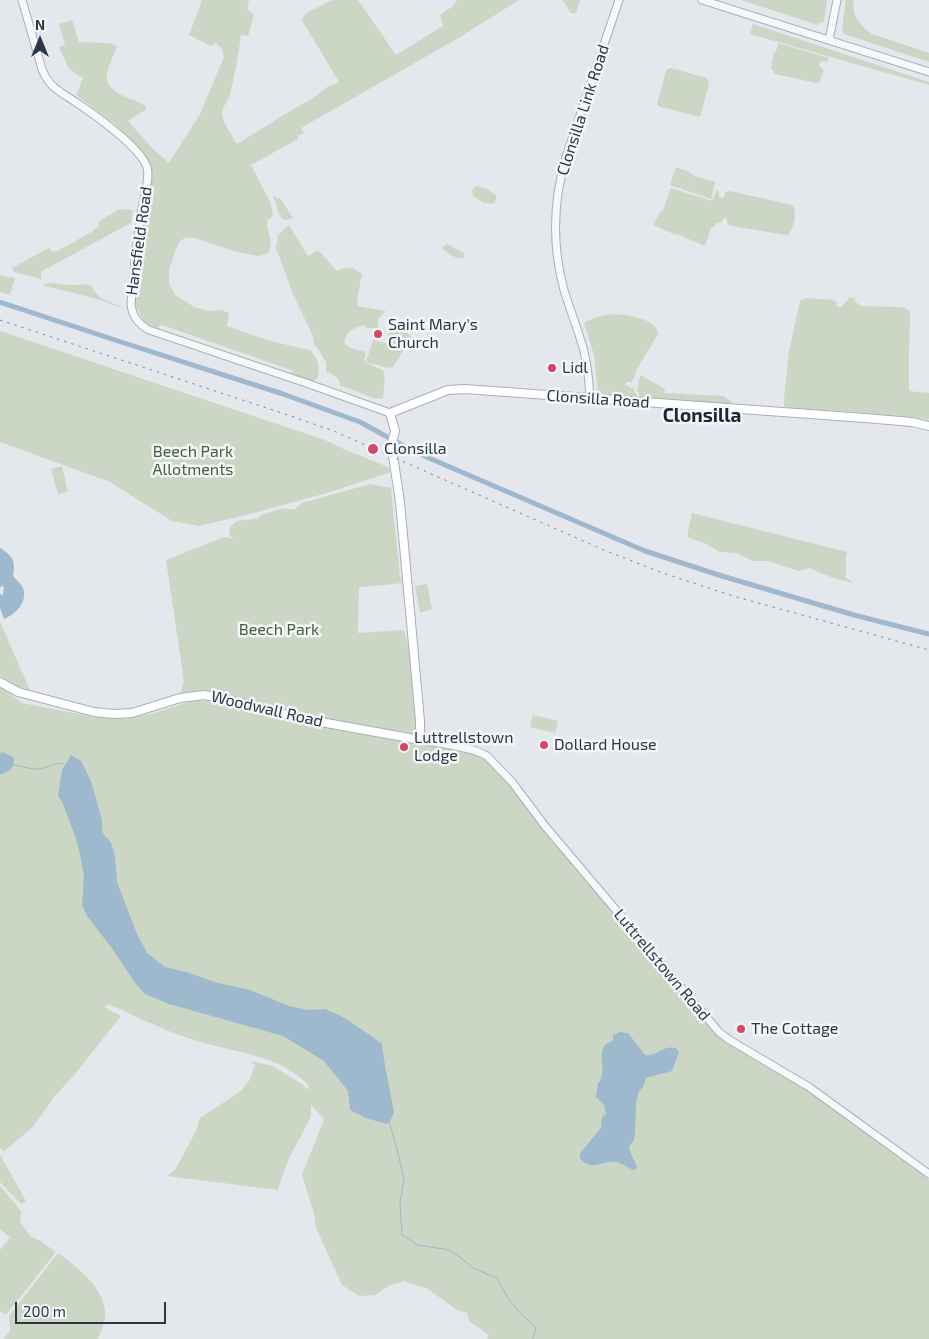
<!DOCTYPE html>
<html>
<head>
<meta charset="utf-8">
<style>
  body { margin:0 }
  #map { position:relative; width:929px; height:1339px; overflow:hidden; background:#e4e8ec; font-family:"Exo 2",sans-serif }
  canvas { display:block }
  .north { position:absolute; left:15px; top:15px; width:50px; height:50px; -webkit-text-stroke:4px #f4f6f9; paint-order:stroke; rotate:0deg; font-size:14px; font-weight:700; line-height:20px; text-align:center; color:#2b3745 }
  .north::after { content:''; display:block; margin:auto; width:18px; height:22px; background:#2b3745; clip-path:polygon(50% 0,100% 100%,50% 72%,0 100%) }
  .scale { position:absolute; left:15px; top:1302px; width:151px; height:22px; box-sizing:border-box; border:2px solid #2b3745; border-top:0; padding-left:6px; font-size:15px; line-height:18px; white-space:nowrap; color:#2b3745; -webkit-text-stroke:4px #f4f6f9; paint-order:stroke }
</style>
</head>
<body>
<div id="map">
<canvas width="929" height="1339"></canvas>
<div class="north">N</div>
<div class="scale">200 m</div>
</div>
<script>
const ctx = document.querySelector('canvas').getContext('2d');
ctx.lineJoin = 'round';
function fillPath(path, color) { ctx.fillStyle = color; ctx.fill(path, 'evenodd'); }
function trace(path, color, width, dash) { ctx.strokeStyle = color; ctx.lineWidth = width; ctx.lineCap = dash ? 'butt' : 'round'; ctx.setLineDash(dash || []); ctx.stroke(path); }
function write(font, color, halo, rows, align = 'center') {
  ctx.font = font + ' "Exo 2",sans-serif'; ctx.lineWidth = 5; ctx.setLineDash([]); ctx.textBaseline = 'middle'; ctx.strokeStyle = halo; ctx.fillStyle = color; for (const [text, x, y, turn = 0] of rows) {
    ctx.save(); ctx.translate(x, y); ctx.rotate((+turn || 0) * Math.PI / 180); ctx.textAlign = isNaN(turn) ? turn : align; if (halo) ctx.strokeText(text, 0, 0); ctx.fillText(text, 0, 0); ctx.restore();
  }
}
fillPath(new Path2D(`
  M202 0H249L247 9 254 15 248 36 241 35C238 56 235 77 229 97 227 102 223 107 222 112 221 120 233 137 237 144L282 116 316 96 327 87 339 82 308 30 304 25 302 20 305 14 332 0H358L396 55 443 26 440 15 453 6 457 0H519L460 37 301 128 304 133 298 136V139L251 165 271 204 273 216 268 220 267 225 271 243 269 253 259 256 237 252 195 238H185L180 241 175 252 169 270V283L175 295 196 308 211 311 222 310 229 313 227 326 270 341 310 350C318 359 321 367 317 379L312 381 289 374 294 371 162 325 157 328 145 323 135 305 134 297 141 235 152 173 148 160 116 125 76 95 83 78 69 69 59 47 65 45 59 24 72 20 79 42 110 43 117 46C114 55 109 64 107 73 103 92 130 98 143 104L146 107 145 110 128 121 154 150 169 163 200 114 224 57 222 49 216 43 211 46 189 35Z
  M562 0H580L576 13H571Z
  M741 0H827L824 22 819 23 818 25Z
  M846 0H854C851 16 860 25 872 34L929 53V62L844 34 842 28Z
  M753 24 929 82V85L750 34Z
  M778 43 829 58 827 62 821 61 819 66 824 70 820 81 816 83 775 74 771 68 774 52H776Z
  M669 68H673V70H674L675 69 706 78 708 80 709 84 700 117 658 106 657 104 666 71Z
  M676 167 687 171 694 176 715 182 711 199 670 185Z
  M478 186 485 188 496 195V200L494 204 484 203 473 196 472 191 474 188Z
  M671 188 712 201 716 191H719V197L723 198 726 192 730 191 792 205C798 212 794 227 789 234L786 235 731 226 727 223V219L723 218 722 222 716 223 714 227 711 228 705 246 677 234 676 235 653 225 660 212H662Z
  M275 195 277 199 280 198 293 218 287 220 282 219C278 213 277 204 273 197Z
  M120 209 133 210 131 223 42 271 41 273V279L14 272 12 268 49 248 52 251H58L93 231 99 226V221Z
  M289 225 308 256 318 250 337 271C349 265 351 267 362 274L358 294 357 306 386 311 378 319V328H367L364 325C360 325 353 330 349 331L344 342C349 350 356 349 364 351L366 355 364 359 366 363 383 370 385 376 383 399C369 399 355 389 340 386 340 378 334 374 326 372V363L319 350 314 344 313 336 293 294 276 248 278 235Z
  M447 244 464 253V258C458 260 448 254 443 249V247Z
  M0 275 15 278 10 295 0 292Z
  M52 283 67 285H79L86 284 91 285 95 292 101 298 126 309 87 296 44 286V284Z
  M849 297 855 298V301L860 306 902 307 909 310 910 314 909 356V391L929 393V419L854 412 786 408 784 405V399L789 351 800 301 807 298 833 300 836 302 837 307H841C844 303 848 302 849 297Z
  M615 314C627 315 658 319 658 334L637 369 635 376 631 382H626L625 385 633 388 638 397 603 395 598 393 594 355 584 323C593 317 604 315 615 314Z
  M392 325 409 334 411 338 393 367 388 368 366 362 373 340 386 343Z
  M0 331 325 440 341 448 388 467 391 472 327 493 250 514 199 526 172 521 110 482 0 442Z
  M640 376H642L665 389 664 393 724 396 734 404 641 398 637 391Z
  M62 466 68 492 58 494 51 469Z
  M370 484 391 488 400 576 402 583 375 586 359 587 358 633 404 630 410 653 416 716 417 731 415 735 412 736 299 716 253 704 180 695 184 681 166 560 224 537 233 539 229 534C231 516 245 522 259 518L261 515C267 513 274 511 280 509 291 508 293 513 302 503Z
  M692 513 847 552C844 562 848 566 845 577L853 583 833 578 809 568 799 571 768 561H753L736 553 720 552 704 543 687 537Z
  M427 584 432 609 420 613 415 586Z
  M0 622 30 690 13 685 0 677Z
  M0 686 22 703 84 715 126 719 154 713 191 701H208L411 742 447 748 481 755 491 761 502 773 513 790 556 844 721 1037 732 1046 805 1089 929 1180V1339H487L489 1335 469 1321 467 1313 457 1310 428 1289 404 1281 388 1286 375 1295 359 1296 342 1285 316 1228 314 1213 302 1175 324 1119 311 1105V1115L309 1121 290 1156 281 1179 278 1190 167 1176 175 1170 196 1131 200 1118 241 1091 249 1081 255 1065 251 1061 273 1066 302 1084 307 1090 309 1086C279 1052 223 1052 182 1036 156 1027 132 1014 108 1004L104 1007 121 1016 75 1074 55 1096 33 1127 3 1152 0 1147Z
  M533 715 558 721 555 733 530 727Z
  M0 1155 26 1201 21 1204 0 1182Z
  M0 1186 21 1211 20 1222 30 1236 39 1240 56 1252 6 1315 0 1311V1250L10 1237 0 1229Z
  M58 1253C77 1267 107 1289 105 1317 104 1324 101 1332 98 1339H3L10 1331 9 1316Z`), '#cbd6c5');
fillPath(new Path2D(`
  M0 548C13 556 16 561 13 576 16 580 21 583 23 588 28 602 16 614 4 619L0 608V593L1 595 3 594 4 587 3 586 0 587Z
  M3 752 14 758C15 767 9 773 0 774V753Z
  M71 755 81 761 91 781 102 820V831L105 836 111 842 115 857 117 882 137 934 147 953 165 967 186 972 218 983 250 990 289 1006 308 1010 325 1009 343 1017 370 1035 382 1044 385 1066 394 1112 391 1119 387 1124 366 1118 350 1110 348 1091 324 1061 283 1036 169 1004 145 994 136 984 111 947 87 916 82 905 84 877 80 854 76 839 63 804 58 796 62 770Z
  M620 1032 628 1033 645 1055C652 1056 656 1053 662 1050 667 1047 671 1047 676 1048L679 1052 672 1071 646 1078 643 1087 639 1091 636 1103 635 1134 634 1140 629 1147C630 1155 635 1160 637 1167L635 1170C628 1169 623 1163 616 1162 602 1160 593 1172 580 1159V1154L582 1151 601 1128 602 1117 606 1114 604 1105 596 1097 598 1083C608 1074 596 1053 606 1044 608 1043 611 1042 613 1040V1035Z`), '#9eb9cd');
trace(new Path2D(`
  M13 765C21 766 29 769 37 769 47 769 56 761 64 764
  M389 1121 398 1153 404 1180 400 1203 402 1235 417 1245 450 1250 475 1269 497 1278 508 1298 520 1313 536 1327 533 1339`), '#9eb9cd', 1);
trace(new Path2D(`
  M0 302 121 342 283 394 360 422 415 452 645 551 722 576 854 615 929 634`), '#9eb9cd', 5);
const tertiary = new Path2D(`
  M22 0 42 69C49 88 61 92 77 103 95 115 140 147 147 167 151 180 141 206 140 220 136 248 133 276 131 304 132 316 138 324 149 330L309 384 390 413
  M702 0 929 72
  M829 40 837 0
  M590 398C589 379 587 359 581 341 576 324 569 307 564 290 552 246 553 201 566 157L619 0
  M420 740C438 743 473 747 487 756L512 782 545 826 719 1032 728 1039 809 1087 929 1174`);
const secondary = new Path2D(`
  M0 682 18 692 94 712 114 714 132 713 180 698 204 695 230 700 299 718 420 740V721L400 502 392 449V442L395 431 390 413 448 390 465 389 865 418 912 422 929 426`);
trace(tertiary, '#a9afb7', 9);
trace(secondary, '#a9afb7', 10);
trace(tertiary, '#f7f8fa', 7);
trace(secondary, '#fff', 8);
trace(new Path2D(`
  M0 320 294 417 336 432 604 550 660 572 733 596 929 650`), '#7d8896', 1, [2.5, 5]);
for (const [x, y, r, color] of [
  [378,334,5,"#d34768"],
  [552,368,5,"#d34768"],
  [373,449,6,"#d34768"],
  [544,745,5,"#d34768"],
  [404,747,5,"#d34768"],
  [741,1029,5,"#d34768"]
]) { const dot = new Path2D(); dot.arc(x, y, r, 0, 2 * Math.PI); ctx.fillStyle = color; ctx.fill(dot); trace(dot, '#f4f6f9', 2); }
write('16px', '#2b3745', '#f4f6f9', [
  ["Clonsilla Link Road",583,110,-72],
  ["Hansfield Road",139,241,-82],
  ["Clonsilla Road",598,399,4],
  ["Woodwall Road",267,709,13],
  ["Luttrellstown Road",662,965,50]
]);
write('16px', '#2b3745', '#f4f6f9', [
  ["Saint Mary's",388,325],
  ["Church",388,343],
  ["Lidl",562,368],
  ["Clonsilla",384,449],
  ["Luttrellstown",414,738],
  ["Lodge",414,756],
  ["Dollard House",554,745],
  ["The Cottage",751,1029]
], 'left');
write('16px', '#436237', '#f4f6f9', [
  ["Beech Park",193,452],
  ["Allotments",193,470],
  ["Beech Park",279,630]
]);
write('bold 19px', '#1d2736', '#f4f6f9', [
  ["Clonsilla",702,416]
]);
</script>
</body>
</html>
